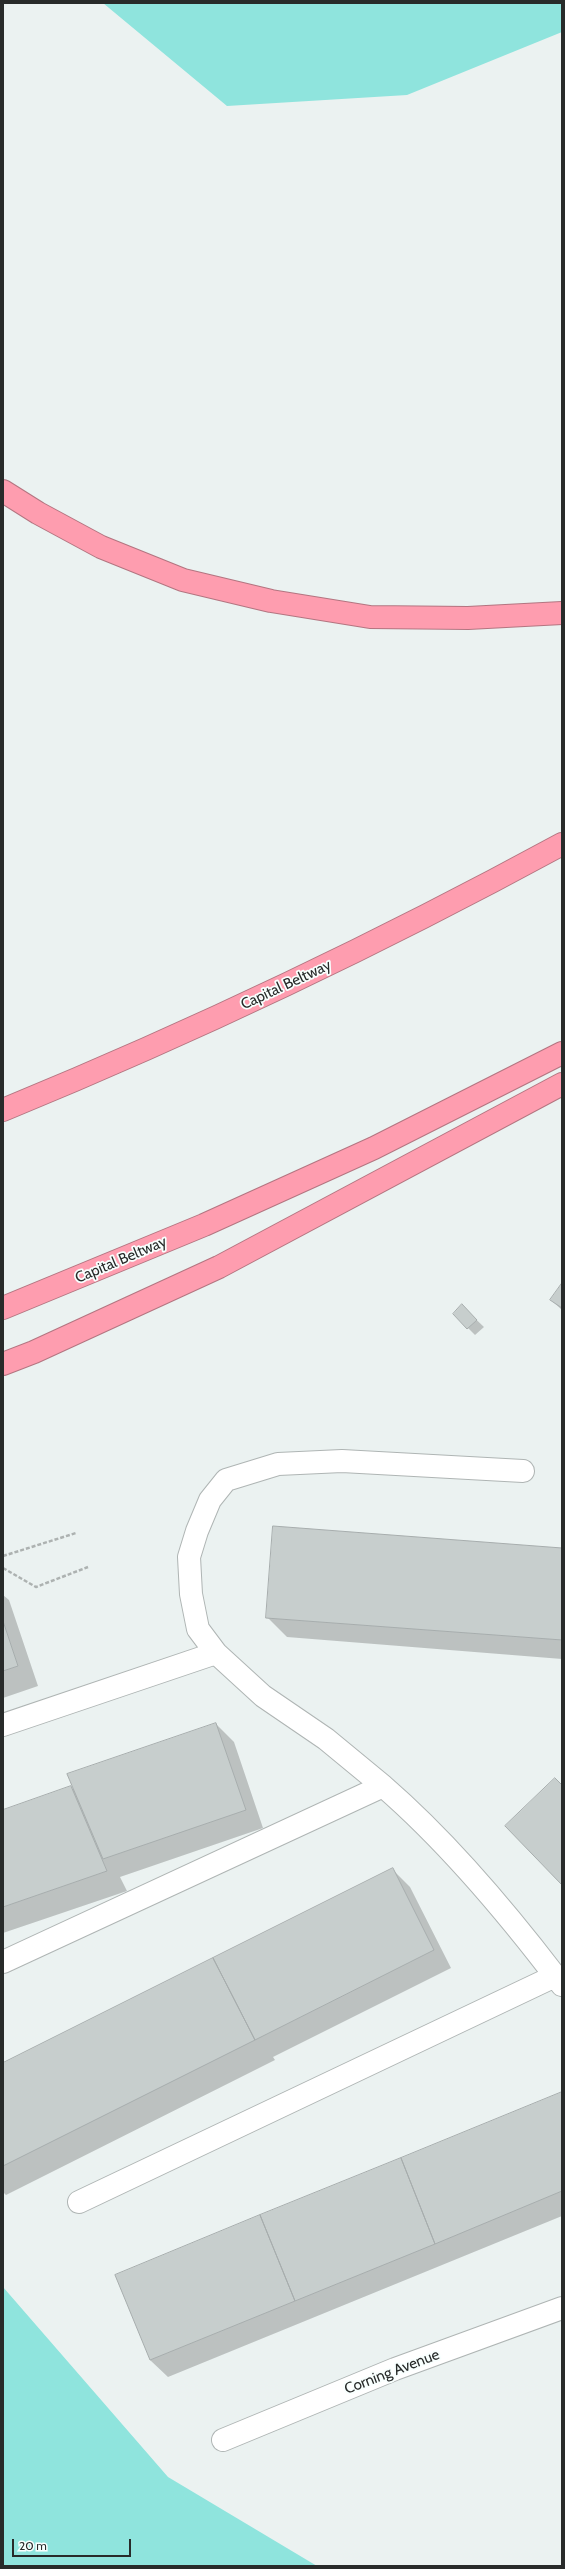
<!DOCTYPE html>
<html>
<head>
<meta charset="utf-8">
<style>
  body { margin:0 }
  #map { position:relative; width:565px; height:2569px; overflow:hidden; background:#ebf2f1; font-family:Cabin,sans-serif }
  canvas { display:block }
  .frame { position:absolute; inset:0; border:4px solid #282b2a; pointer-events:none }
  .scale { position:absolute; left:12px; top:2539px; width:119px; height:18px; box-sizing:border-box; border:2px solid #282b2a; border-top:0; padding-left:5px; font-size:12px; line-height:14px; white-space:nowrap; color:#282b2a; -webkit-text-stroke:3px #f8fffe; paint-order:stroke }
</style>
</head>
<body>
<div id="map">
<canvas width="565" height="2569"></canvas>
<div class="frame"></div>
<div class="scale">20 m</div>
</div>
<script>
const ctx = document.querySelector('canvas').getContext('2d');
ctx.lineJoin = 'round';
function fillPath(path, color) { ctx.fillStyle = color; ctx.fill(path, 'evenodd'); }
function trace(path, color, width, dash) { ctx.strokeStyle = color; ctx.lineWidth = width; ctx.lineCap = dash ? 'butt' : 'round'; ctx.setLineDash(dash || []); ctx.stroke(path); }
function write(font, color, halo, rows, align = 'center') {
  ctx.font = font + ' Cabin,sans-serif'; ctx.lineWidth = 3.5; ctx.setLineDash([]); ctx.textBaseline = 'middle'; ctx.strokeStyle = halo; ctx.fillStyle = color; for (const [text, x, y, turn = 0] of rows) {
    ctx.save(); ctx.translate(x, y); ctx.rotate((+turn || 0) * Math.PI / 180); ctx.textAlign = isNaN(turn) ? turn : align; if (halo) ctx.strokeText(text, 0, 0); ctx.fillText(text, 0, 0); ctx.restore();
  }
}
fillPath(new Path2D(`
  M103 3H562V32L407 95 227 106Z
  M3 2287 168 2477 317 2566H3Z`), '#8fe4dd');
fillPath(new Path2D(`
  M562 1285V1310L551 1300Z
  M462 1306 484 1327 475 1335 454 1314Z
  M562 1549V1659L287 1637 267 1617Z
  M3 1595 9 1600 38 1686 3 1698Z
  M216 1724 234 1742 263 1828 120 1877 127 1891 3 1933V1811L71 1787 76 1792Z
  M392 1869 410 1887 451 1968 273 2057 275 2060 6 2195 3 2192V2065Z
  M562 2093V2216L168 2377 150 2360Z`), '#0003');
const building = new Path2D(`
  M562 1283V1308L550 1300Z
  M462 1304 477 1320 467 1329 453 1314Z
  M273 1526 562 1548V1640L266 1618Z
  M3 1621 18 1666 3 1671Z
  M216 1723 246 1810 103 1859 67 1774Z
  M555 1778 562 1785V1885L505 1826Z
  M71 1786 107 1871 3 1907V1810Z
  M393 1868 434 1950 255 2040 213 1958Z
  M213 1958 255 2040 3 2166V2063Z
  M562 2092V2191L435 2244 401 2158Z
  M401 2158 435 2244 295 2301 260 2215Z
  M260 2215 295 2301 150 2360 115 2275Z`);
fillPath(building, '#c7cecd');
trace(building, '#a7adad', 1);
const lane = new Path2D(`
  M3 1725 216 1653
  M383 1786 326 1739 263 1696 216 1653 198 1629 191 1594 189 1557 197 1531 210 1500 226 1480 278 1464 342 1461 523 1471
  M3 1962 383 1786C450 1844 509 1915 562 1985
  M79 2202 555 1976`);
const street = new Path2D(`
  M223 2440 395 2369 562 2308`);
const highway = new Path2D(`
  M3 491 38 513 101 547 183 580 271 601 370 617 468 618 562 613
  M3 1110C195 1031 380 943 562 844
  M3 1308 204 1225 374 1148 562 1053
  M3 1364 34 1352 219 1267 562 1084`);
trace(lane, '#afb5b4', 24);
trace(street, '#afb5b4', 24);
trace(highway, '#b37580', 24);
trace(new Path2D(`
  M3 1556 76 1533
  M3 1568 36 1587 88 1567`), '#adb2b1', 2.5, [4, 2]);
trace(lane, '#fff', 22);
trace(street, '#fff', 22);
trace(highway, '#fe9daf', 22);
write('15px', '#282b2a', '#f8fffe', [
  ["Capital Beltway",286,985,-25],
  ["Capital Beltway",121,1260,-23],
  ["Corning Avenue",392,2372,-21]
]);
</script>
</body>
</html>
